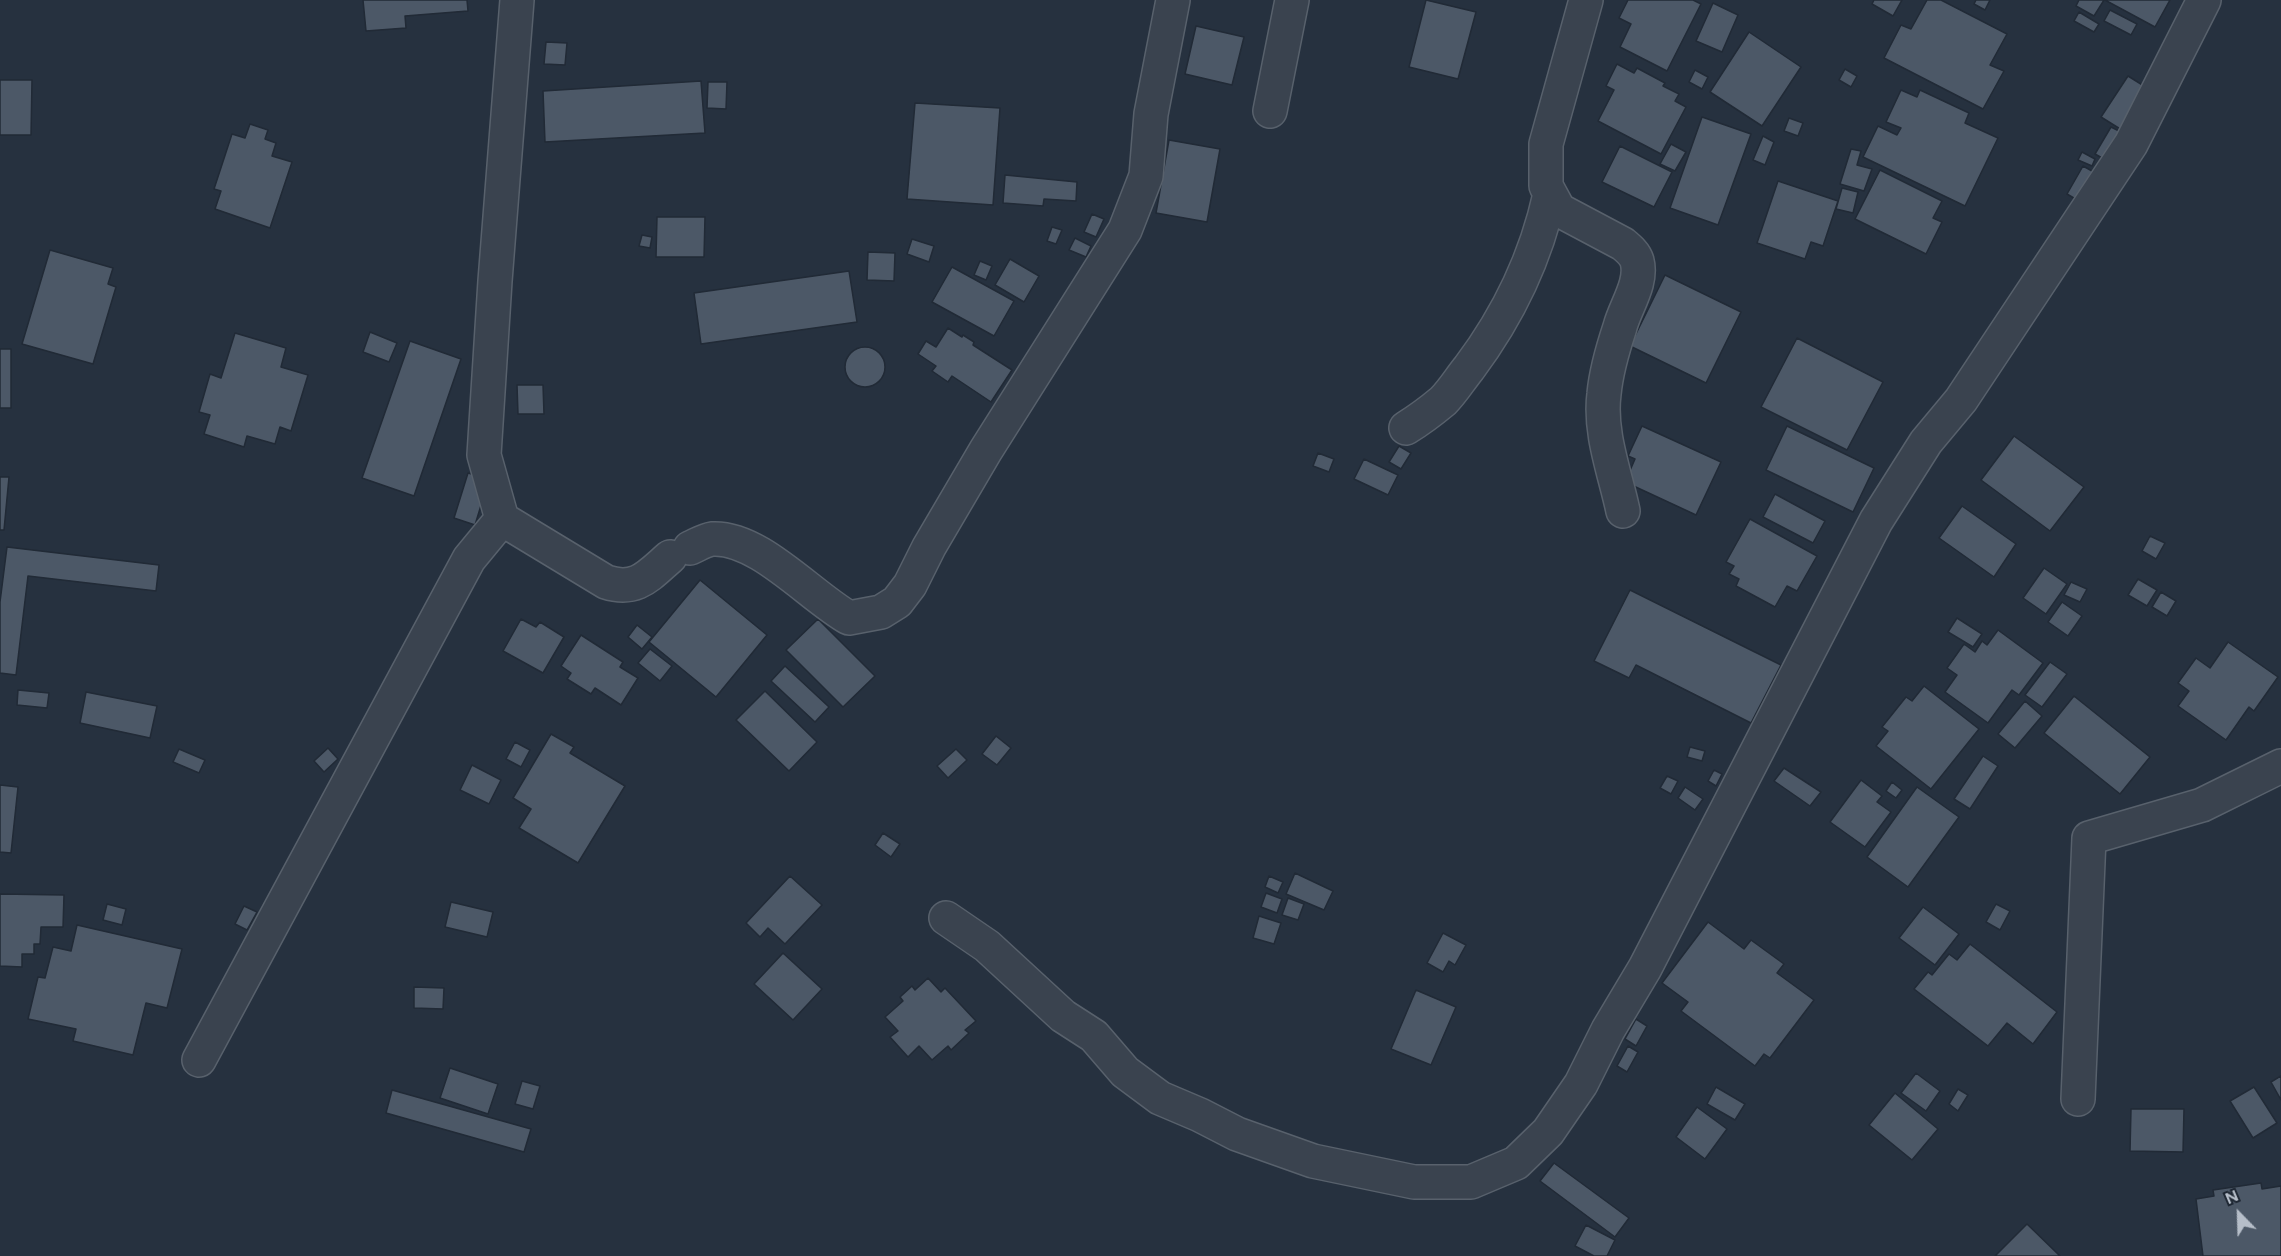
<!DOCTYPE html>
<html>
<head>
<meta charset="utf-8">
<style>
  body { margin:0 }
  #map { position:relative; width:2281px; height:1256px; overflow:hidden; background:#26313f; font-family:Figtree,sans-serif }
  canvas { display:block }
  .north { position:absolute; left:2209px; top:1184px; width:60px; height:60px; -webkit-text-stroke:4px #1f2834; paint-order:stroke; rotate:337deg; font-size:16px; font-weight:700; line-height:24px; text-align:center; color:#b6bec9 }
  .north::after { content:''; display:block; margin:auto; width:21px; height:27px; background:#b6bec9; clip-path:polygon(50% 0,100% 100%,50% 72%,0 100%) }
</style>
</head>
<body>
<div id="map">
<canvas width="2281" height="1256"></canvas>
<div class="north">N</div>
</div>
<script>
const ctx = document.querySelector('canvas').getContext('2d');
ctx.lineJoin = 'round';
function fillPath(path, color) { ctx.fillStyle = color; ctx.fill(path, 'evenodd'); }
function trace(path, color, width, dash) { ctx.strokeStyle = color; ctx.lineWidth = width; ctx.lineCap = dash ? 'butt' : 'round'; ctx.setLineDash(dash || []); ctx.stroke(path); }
const building = new Path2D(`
  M363 0H467L468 11 405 16 406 28 366 31Z
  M1426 0 1476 12 1458 79 1409 67Z
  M1628 0H1693L1701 4 1667 71 1620 47 1631 24 1619 18Z
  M1874 0H1902L1893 16 1872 4Z
  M1927 0H1941L2007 34 1990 65 2004 71 1983 109 1884 58 1901 25 1911 29Z
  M1976 0H1990L1985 10 1974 4Z
  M2079 0H2104L2094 16 2076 6Z
  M2105 0H2170L2155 27Z
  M1713 3 1738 15 1722 52 1696 41Z
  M2110 10 2137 24 2131 35 2104 21Z
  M2079 12 2099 24 2094 32 2074 21Z
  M1196 26 1244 37 1232 85 1185 74Z
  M1749 32 1801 67 1762 126 1710 92Z
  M546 42 567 43 565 65 544 64Z
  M1617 64 1634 73 1637 68 1665 83 1663 86 1679 94 1675 101 1686 107 1661 154 1598 121 1614 90 1606 86Z
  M1845 69 1857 76 1851 87 1839 80Z
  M1695 70 1708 77 1702 89 1689 82Z
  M2128 76 2152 91 2125 132 2101 117Z
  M0 80H32L31 135H0Z
  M701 81 705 133 545 142 543 91Z
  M708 82H727L726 109 707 108Z
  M1901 90 1917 97 1920 90 1969 113 1965 123 1998 138 1965 206 1863 157 1878 126 1897 135 1901 128 1886 122Z
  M915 103 1000 108 993 205 907 199Z
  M1702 117 1751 134 1718 225 1670 208Z
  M1789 118 1803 123 1798 136 1784 131Z
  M250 124 268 130 265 139 276 143 272 156 292 162 270 228 215 209 221 191 214 189 232 134 245 138Z
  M2111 127 2121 132 2104 159 2095 154Z
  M1763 136 1774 142 1765 165 1753 160Z
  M1169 140 1220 149 1207 222 1156 213Z
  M1671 144 1686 152 1675 171 1660 164Z
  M1620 146 1672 172 1654 207 1602 182Z
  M1851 149 1861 151 1857 165 1872 169 1864 191 1840 184Z
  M2082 152 2095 159 2092 166 2078 160Z
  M2083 166 2101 176 2084 204 2067 194Z
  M1880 170 1942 201 1933 218 1942 222 1926 254 1855 219Z
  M1005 175 1077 182 1076 201 1044 199 1043 206 1003 203Z
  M1778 181 1838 201 1823 246 1811 242 1805 259 1757 243Z
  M1842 188 1858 192 1853 213 1836 209Z
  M1092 214 1104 219 1096 237 1084 232Z
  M657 217H705L704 257H656Z
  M1052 227 1062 230 1056 244 1047 241Z
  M642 235 652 237 650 248 639 246Z
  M1075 238 1091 246 1086 257 1069 250Z
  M912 239 934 246 929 262 907 254Z
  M50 250 113 268 108 284 116 287 93 364 22 344Z
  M868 252 895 253 894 281 867 280Z
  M1010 259 1039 276 1024 302 995 285Z
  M980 261 992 266 986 280 974 275Z
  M952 267 1014 301 994 336 932 302Z
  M849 271 857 322 701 344 694 293Z
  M1665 275 1741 312 1706 383 1630 346Z
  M948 328 962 337 963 335 974 342 973 345 1012 370 991 402 952 376 948 382 932 371 936 366 918 354 926 341 936 347Z
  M370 332 397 343 389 362 363 352Z
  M235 333 286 348 281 367 308 375 291 431 280 427 275 444 247 436 244 447 204 434 210 415 199 412 210 374 221 378Z
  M1797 338 1883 382 1847 450 1761 407Z
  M410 341 461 359 414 496 362 478Z
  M845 367a20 20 0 1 1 40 0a20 20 0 1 1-40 0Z
  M0 349H11V408H0Z
  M517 385H543L544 414H518Z
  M1642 426 1721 462 1696 515 1625 482 1635 459 1628 456Z
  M1787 426 1874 468 1853 512 1766 470Z
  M2014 436 2084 487 2050 531 1981 480Z
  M1399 446 1411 453 1401 469 1389 462Z
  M1318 453 1334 459 1329 472 1313 466Z
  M1364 459 1398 475 1388 495 1354 479Z
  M468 473 489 479 475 525 454 518Z
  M0 477H9L4 530H0Z
  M1775 494 1825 521 1813 543 1763 517Z
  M1962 506 2016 544 1994 577 1939 538Z
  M1750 519 1817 556 1797 591 1787 586 1775 607 1736 586 1739 579 1729 574 1734 566 1726 562Z
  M2150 536 2165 543 2156 559 2142 551Z
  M7 547 159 565 156 591 28 576 16 675 0 673V602Z
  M2044 568 2067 584 2046 614 2023 598Z
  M2138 579 2157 590 2147 606 2128 595Z
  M700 580 767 635 716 697 649 642Z
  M2071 582 2087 589 2080 602 2064 595Z
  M1630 590 1781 665 1751 723 1636 665 1629 678 1594 661Z
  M2161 592 2176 601 2167 616 2152 607Z
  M2062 602 2082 616 2068 636 2048 622Z
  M1957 618 1982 634 1973 647 1948 632Z
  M521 619 536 627 540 622 564 637 543 673 503 651Z
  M818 619 875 676 843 707 786 650Z
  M637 625 652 637 642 649 628 637Z
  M1998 630 2043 663 2019 695 2012 690 1988 723 1945 692 1957 675 1947 668 1964 644 1975 652 1982 641 1987 645Z
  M581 635 623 662 620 667 638 678 621 705 595 688 591 694 567 679 571 673 561 666Z
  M2228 642 2278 677 2254 711 2249 707 2226 740 2178 706 2189 691 2178 683 2196 658 2210 668Z
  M650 649 672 666 660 681 638 663Z
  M2050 662 2067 674 2042 707 2025 695Z
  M785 666 829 707 815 722 771 681Z
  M1924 686 1979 729 1931 789 1876 746 1888 731 1882 727 1906 697 1912 701Z
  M18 690 49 693 47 708 17 705Z
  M765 691 817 742 789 771 736 720Z
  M86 692 157 706 150 738 80 723Z
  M2074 696 2150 757 2120 794 2044 733Z
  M2025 701 2042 716 2015 748 1998 734Z
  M551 734 574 747 570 753 625 786 578 863 519 828 531 809 513 798Z
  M996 736 1011 748 997 765 982 754Z
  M515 742 530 750 521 767 506 759Z
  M1690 747 1705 751 1702 761 1687 757Z
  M328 748 338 759 324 772 314 761Z
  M179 749 205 760 199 773 173 762Z
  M956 749 967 760 948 778 937 766Z
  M1983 756 1998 766 1970 809 1954 799Z
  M472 765 501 780 489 804 460 790Z
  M1784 768 1821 792 1810 806 1774 781Z
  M1714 770 1722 774 1716 786 1708 781Z
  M1667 776 1678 781 1671 794 1660 788Z
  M1861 780 1882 796 1877 802 1891 812 1865 847 1830 822Z
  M1892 782 1902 790 1896 798 1886 791Z
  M0 785 18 787 11 853 0 852Z
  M1685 787 1703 799 1695 810 1678 798Z
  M1917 787 1959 817 1908 887 1867 857Z
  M883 833 900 844 891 857 875 845Z
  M1295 873 1333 891 1324 910 1286 894Z
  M790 876 822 905 785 944 768 928 760 937 746 923Z
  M1269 876 1283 882 1278 893 1265 887Z
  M1266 893 1282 899 1277 913 1261 907Z
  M0 894 64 895 63 927H41L40 944H34V954H22V967L0 966Z
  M1288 898 1304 904 1298 920 1282 915Z
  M451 902 493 912 487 937 445 927Z
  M107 904 126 909 122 925 103 920Z
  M1996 904 2010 911 2000 930 1986 922Z
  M244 906 257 912 247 930 235 924Z
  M1923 907 1959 934 1935 965 1899 938Z
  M1259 916 1281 923 1274 944 1253 938Z
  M1708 922 1744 949 1751 940 1784 964 1777 973 1814 1000 1770 1058 1764 1054 1755 1066 1681 1011 1688 1002 1662 983Z
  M77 925 182 949 167 1008 146 1003 133 1055 73 1041 76 1029 28 1019 38 977 45 978 53 947 71 951Z
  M1443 933 1466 945 1455 965 1449 961 1443 972 1427 963Z
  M1970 944 2057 1012 2033 1044 2007 1023 1988 1046 1914 989 1928 972 1932 975 1949 954 1957 960Z
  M783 953 822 989 793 1020 754 984Z
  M928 978 941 992 945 988 976 1021 965 1030 969 1033 951 1050 948 1046 932 1060 919 1046 908 1057 890 1037 898 1031 885 1017 903 1001 900 997 912 986 915 990Z
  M414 987 444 988 443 1009 414 1008Z
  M1416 990 1456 1007 1431 1065 1391 1049Z
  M1636 1019 1647 1026 1636 1046 1625 1039Z
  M1628 1046 1638 1052 1627 1072 1617 1066Z
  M450 1068 498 1084 488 1114 440 1098Z
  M1916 1073 1940 1091 1926 1111 1901 1093Z
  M2281 1076V1100L2271 1082Z
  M522 1081 540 1086 533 1109 515 1104Z
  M1716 1087 1745 1104 1735 1120 1707 1104Z
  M2254 1087 2277 1123 2253 1138 2230 1101Z
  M1958 1089 1968 1095 1958 1111 1949 1104Z
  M392 1090 531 1129 524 1152 386 1113Z
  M1895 1093 1938 1129 1912 1160 1869 1125Z
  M1697 1107 1727 1129 1705 1159 1676 1137Z
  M2131 1109H2184L2183 1152 2130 1151Z
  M1554 1163 1629 1218 1615 1237 1540 1181Z
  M2261 1183 2262 1189 2281 1186V1256H2203L2196 1199 2214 1196 2213 1190Z
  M2027 1224 2060 1256H1995Z
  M1586 1225 1615 1240 1607 1256H1594L1575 1246Z`);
fillPath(building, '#4c5867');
trace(building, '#212a36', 1.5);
const minor = new Path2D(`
  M1586 0 1546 144V186L1559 210 1623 244C1629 249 1635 254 1637 261 1643 283 1625 307 1620 327 1613 348 1606 372 1604 394 1599 433 1615 473 1623 511
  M1270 111 1292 0
  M1406 428C1419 420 1431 411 1443 401 1453 391 1460 379 1469 368 1508 316 1536 258 1550 194
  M502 519 606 582C637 592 649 575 670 557
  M690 548C697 545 705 540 712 539 758 536 810 596 849 618L881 612 897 602 910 585 929 547 986 450 1125 230 1146 176 1151 114 1173 0
  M946 918 987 946 1063 1016 1094 1036 1125 1072 1160 1098 1200 1115 1237 1134 1313 1161 1414 1182H1471L1516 1163 1548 1132 1581 1084 1608 1030 1645 968 1876 521 1926 442 1961 400 2131 144 2204 0
  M199 1060 469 559 502 519 484 455 495 281 517 0
  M2078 1099 2089 838 2202 805 2281 766`);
trace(minor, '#58616c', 36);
trace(minor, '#3a434f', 33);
</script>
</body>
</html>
